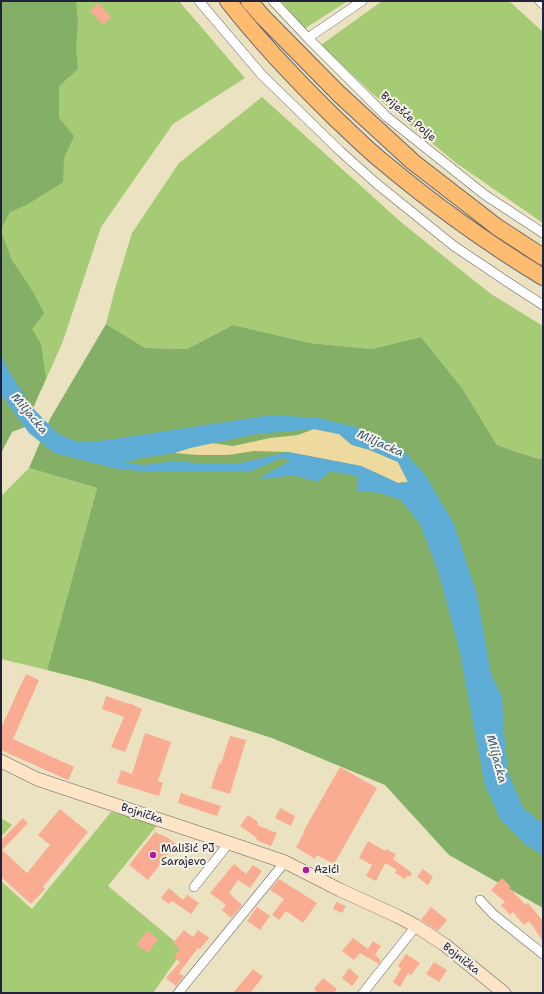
<!DOCTYPE html>
<html>
<head>
<meta charset="utf-8">
<style>
  body { margin:0 }
  #map { position:relative; width:544px; height:994px; overflow:hidden; background:#ebe2c1; font-family:"Shantell Sans",sans-serif }
  canvas { display:block }
  .frame { position:absolute; inset:0; border:2px solid #22223b; pointer-events:none }
</style>
</head>
<body>
<div id="map">
<canvas width="544" height="994"></canvas>
<div class="frame"></div>
</div>
<script>
const ctx = document.querySelector('canvas').getContext('2d');
ctx.lineJoin = 'round';
function fillPath(path, color) { ctx.fillStyle = color; ctx.fill(path, 'evenodd'); }
function trace(path, color, width, dash) { ctx.strokeStyle = color; ctx.lineWidth = width; ctx.lineCap = dash ? 'butt' : 'round'; ctx.setLineDash(dash || []); ctx.stroke(path); }
function write(font, color, halo, rows, align = 'center') {
  ctx.font = font + ' "Shantell Sans",sans-serif'; ctx.lineWidth = 4; ctx.setLineDash([]); ctx.textBaseline = 'middle'; ctx.strokeStyle = halo; ctx.fillStyle = color; for (const [text, x, y, turn = 0] of rows) {
    ctx.save(); ctx.translate(x, y); ctx.rotate((+turn || 0) * Math.PI / 180); ctx.textAlign = isNaN(turn) ? turn : align; if (halo) ctx.strokeText(text, 0, 0); ctx.fillText(text, 0, 0); ctx.restore();
  }
}
fillPath(new Path2D(`
  M1 1H179L245 78 173 124 101 227 63 341 41 391 1 315Z
  M281 1H348L304 29Z
  M382 1H509L543 32V223L456 163 373 94 321 45Z
  M262 97 402 223 491 294 543 326V458L540 459 497 445 462 388 421 337 372 349 310 343 233 325 187 349 145 348 106 324 115 289 132 233 179 163Z
  M29 468 97 488 47 670 1 659V496Z
  M111 812 158 824 108 886 184 949 153 993H1V881L32 909Z
  M1 818 12 825 1 837Z`), '#a6cb75');
fillPath(new Path2D(`
  M1 1H76L78 23 76 48 78 69 59 86V118L74 136 64 158 63 182 28 204 10 212 1 229Z
  M1 232 12 260 33 292 44 313 32 329 41 344 46 378 25 427 12 432 1 453Z
  M106 324 145 348 187 349 233 325 310 343 372 349 421 337 462 388 497 445 539 459 543 458V908L449 855 385 785 272 738 94 682 47 670 97 488 29 468 50 419Z`), '#84af66');
fillPath(new Path2D(`
  M314 429 339 434 352 445 370 450 398 462 408 482 398 483 361 466 288 452 254 451 228 455H199L174 453 190 448 212 443 233 446 270 438 298 435Z`), '#eeda9e');
fillPath(new Path2D(`
  M1 354 6 366 29 404 57 433 77 442H93L272 415 319 418 355 427 400 447 426 476 454 524 477 595 491 674 502 697 504 733 508 772 523 808 543 824V856L524 843 500 819 485 785 459 648 438 571 420 524 401 500 380 493 358 491V476L330 471 318 482 293 475 273 478 260 479C269 470 280 469 290 460L281 458 251 471 225 472H154L118 469 54 453 29 433 1 395ZM314 429 339 434 352 445 370 450 398 462 408 482 398 483 361 466 288 452 236 464H206L175 461 145 465 124 463 141 458 174 453 190 448 256 434Z`), '#5cacd6');
fillPath(new Path2D(`
  M98 3 111 17 103 25 90 11Z
  M26 674 39 680 13 739 74 767 68 780 1 750V728Z
  M106 696 129 704V703L142 709 125 752 111 747 124 717 102 709Z
  M145 733 171 742 158 781 163 783 159 796 117 783 121 770 132 774Z
  M230 736 246 740 230 794 211 788 219 763 221 764Z
  M340 767 377 788 334 864 317 855 315 859 296 847 304 833 303 832Z
  M181 793 221 806 217 816 178 803Z
  M280 808 295 816 291 826 275 818Z
  M60 809 88 832 43 887 45 889 31 904 1 877V840L23 818 28 823 2 850 27 873 50 845 38 835Z
  M248 815 258 822 257 825 277 833 271 846 256 840 257 838 240 826Z
  M155 832 168 838 176 844 148 880 129 865Z
  M368 841 385 851 386 849 396 854 393 859 412 873 410 877 407 876 405 879 395 873 397 870 385 863 376 881 366 876 372 865 359 858Z
  M234 864 246 874 253 865 262 871 250 888 238 880 229 893 242 905 231 918 222 910 226 905 210 893Z
  M423 869 433 877 428 885 417 877Z
  M502 878 511 887 509 888 526 905 528 903 543 921V941L529 921 524 925 513 912 510 915 501 905 505 902 491 890Z
  M279 879 317 903 303 923 286 911 279 920 272 915 284 899 270 890Z
  M169 888 183 900 187 895 199 903 191 914 172 901 169 904 161 898Z
  M336 902 346 906 342 913 333 909Z
  M257 907 270 916 260 930 247 921Z
  M431 907 447 920 438 931 421 920Z
  M184 930 193 937 198 930 209 938 200 949 198 948 179 973 184 976 176 986 166 978 180 962 174 957 180 949 173 943Z
  M147 931 158 939 148 953 137 945Z
  M353 938 368 949 373 941 381 946 375 955 381 960 379 964 360 953 354 960 342 951Z
  M406 954 420 963 411 975 408 973 400 987 393 982 401 969 398 966Z
  M434 962 447 970 439 982 426 974Z
  M349 968 359 977 352 986 342 978Z
  M253 969 263 977 250 993H233Z
  M323 978 337 989 334 993H318L314 989Z`), '#f9ac92');
const street = new Path2D(`
  M199 1 262 75 340 151 377 184 454 246 506 281 543 305
  M273 1 308 38 387 117 485 195 543 233
  M540 1 543 4
  M308 38 362 1
  M194 887 229 843
  M480 900 493 914 543 954
  M178 993 285 862
  M363 993 416 926`);
const secondary = new Path2D(`
  M1 761 37 779 229 843 285 862 340 890 397 916 416 926 445 945 504 993`);
const highway = new Path2D(`
  M228 1C261 43 298 82 336 119 352 134 367 149 383 162 433 204 487 243 543 277
  M249 1 263 17 339 94 413 162 497 227 543 257`);
trace(street, '#68656a', 10);
trace(secondary, '#68656a', 14);
trace(highway, '#68656a', 18);
trace(street, '#fff', 9);
trace(secondary, '#ffe4c6', 13);
trace(highway, '#febc70', 16);
for (const [x, y, r, color] of [
  [153,855,4,"#b5179e"],
  [306,870,4,"#b5179e"]
]) { const dot = new Path2D(); dot.arc(x, y, r, 0, 2 * Math.PI); ctx.fillStyle = color; ctx.fill(dot); trace(dot, '#f7f3e8', 1.5); }
write('11px', '#22223b', '#f7f3e8', [
  ["Briješće Polje",408,117,41],
  ["Bojnička",142,814,18],
  ["Bojnička",461,959,38]
]);
write('11px', '#22223b', '#f7f3e8', [
  ["Mališić PJ",161,849],
  ["Sarajevo",161,862],
  ["Azići",314,870]
], 'left');
write('italic 12px', '#395979', '#f7f3e8', [
  ["Miljacka",29,414,50],
  ["Miljacka",380,444,24],
  ["Miljacka",496,759,75]
]);
</script>
</body>
</html>
